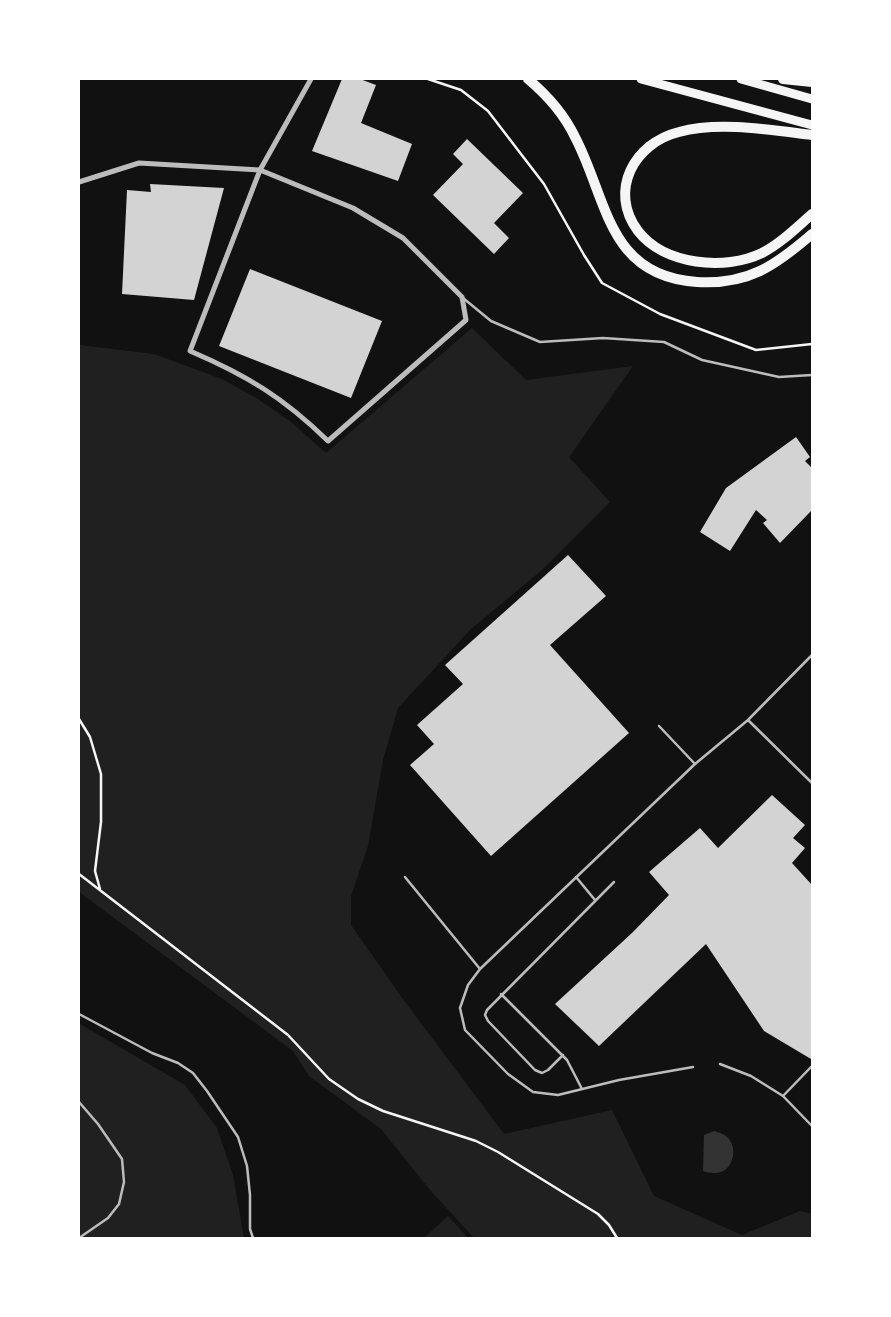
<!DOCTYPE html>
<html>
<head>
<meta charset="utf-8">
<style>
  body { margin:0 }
  #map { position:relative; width:891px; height:1317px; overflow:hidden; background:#111; font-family:"Space Grotesk",sans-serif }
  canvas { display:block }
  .frame { position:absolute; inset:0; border:80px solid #fff; pointer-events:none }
</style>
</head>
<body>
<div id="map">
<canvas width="891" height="1317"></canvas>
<div class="frame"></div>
</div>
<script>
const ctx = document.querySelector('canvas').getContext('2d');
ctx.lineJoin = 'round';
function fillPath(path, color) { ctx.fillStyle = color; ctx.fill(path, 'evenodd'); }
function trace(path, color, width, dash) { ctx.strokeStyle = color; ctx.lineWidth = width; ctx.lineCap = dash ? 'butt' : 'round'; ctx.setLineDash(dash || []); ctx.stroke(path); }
fillPath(new Path2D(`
  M472 328 526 380 633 366 569 457 610 502 542 570 471 629 398 708 383 760 368 846 351 896V925L405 1002 504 1134 612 1110 654 1196 742 1235 800 1211 812 1214V1238H474L430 1190 381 1129 309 1076 293 1051 79 892V345L154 354 222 379 258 399 291 422 326 453Z
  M80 1024 185 1085 217 1128 233 1175 244 1238H79V1026Z
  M448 1216 468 1238H424Z`), '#202020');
fillPath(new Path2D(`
  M714 1131C720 1133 725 1134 729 1139 739 1152 731 1174 714 1173 710 1173 706 1172 703 1171L704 1135Z`), '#333');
fillPath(new Path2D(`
  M342 79H360L376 85 361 123 412 144 398 181 312 151Z
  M467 139 523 193 494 223 509 238 494 254 433 195 463 164 453 154Z
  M150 184 224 188 194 300 122 294 127 190 151 192Z
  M250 269 382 321 351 398 219 346Z
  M796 437 810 457 805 461 812 468V510L780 543 763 523 767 520 756 510 730 551 700 532 726 488Z
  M568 555 606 596 550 645 629 733 491 856 410 765 434 744 417 725 463 684 445 665Z
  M772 795 805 825 793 838 805 848 792 863 812 885V1058L811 1059 764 1031 706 944 599 1046 555 1004 633 932 669 895 649 872 700 828 718 848Z`), '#d3d3d3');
trace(new Path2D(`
  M428 79 461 90 488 111 544 184 584 255 602 283 660 314 756 350 812 344
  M79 719 90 737 101 774V822L95 871 100 889
  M79 874 288 1035 329 1079 358 1099 383 1111 476 1141 498 1152 598 1214 609 1225 617 1238`), '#f5f5f5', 2.5);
trace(new Path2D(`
  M463 298 491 321 540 342 603 338 664 342 702 360 779 377 812 375
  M748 720 812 783
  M659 726 695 764
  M405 877 480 969
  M576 877 595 900
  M501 994 567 1060 582 1089
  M79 1014 152 1053 178 1063 193 1073 207 1091 238 1137 247 1166 250 1195V1229L253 1238
  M563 1055 548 1070 542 1073 535 1070 488 1021 485 1015 487 1010 614 882
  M720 1064 751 1076 783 1096 812 1126
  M693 1067 619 1080 558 1095 533 1092 508 1074 465 1030 460 1008 468 985 480 969 695 764 748 720 812 655
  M783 1096 812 1066
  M79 1102 98 1124 122 1159 124 1182 119 1204 108 1218 79 1238`), '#bcbcbc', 2.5);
trace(new Path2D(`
  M79 182 139 163 260 170 353 208 403 238 462 297 466 320 328 441C283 397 246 375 190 351L260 170 311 79`), '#bcbcbc', 5);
trace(new Path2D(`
  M641 79 812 125
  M741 79 812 99`), '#f5f5f5', 9);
trace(new Path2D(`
  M528 79C547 95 564 114 575 137 608 200 607 276 697 282 748 285 775 266 812 234
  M783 79 812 82
  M812 135C771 130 719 121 679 132 634 143 608 191 638 231 664 265 725 271 762 253 781 243 796 228 812 214`), '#f5f5f5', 10);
</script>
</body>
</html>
